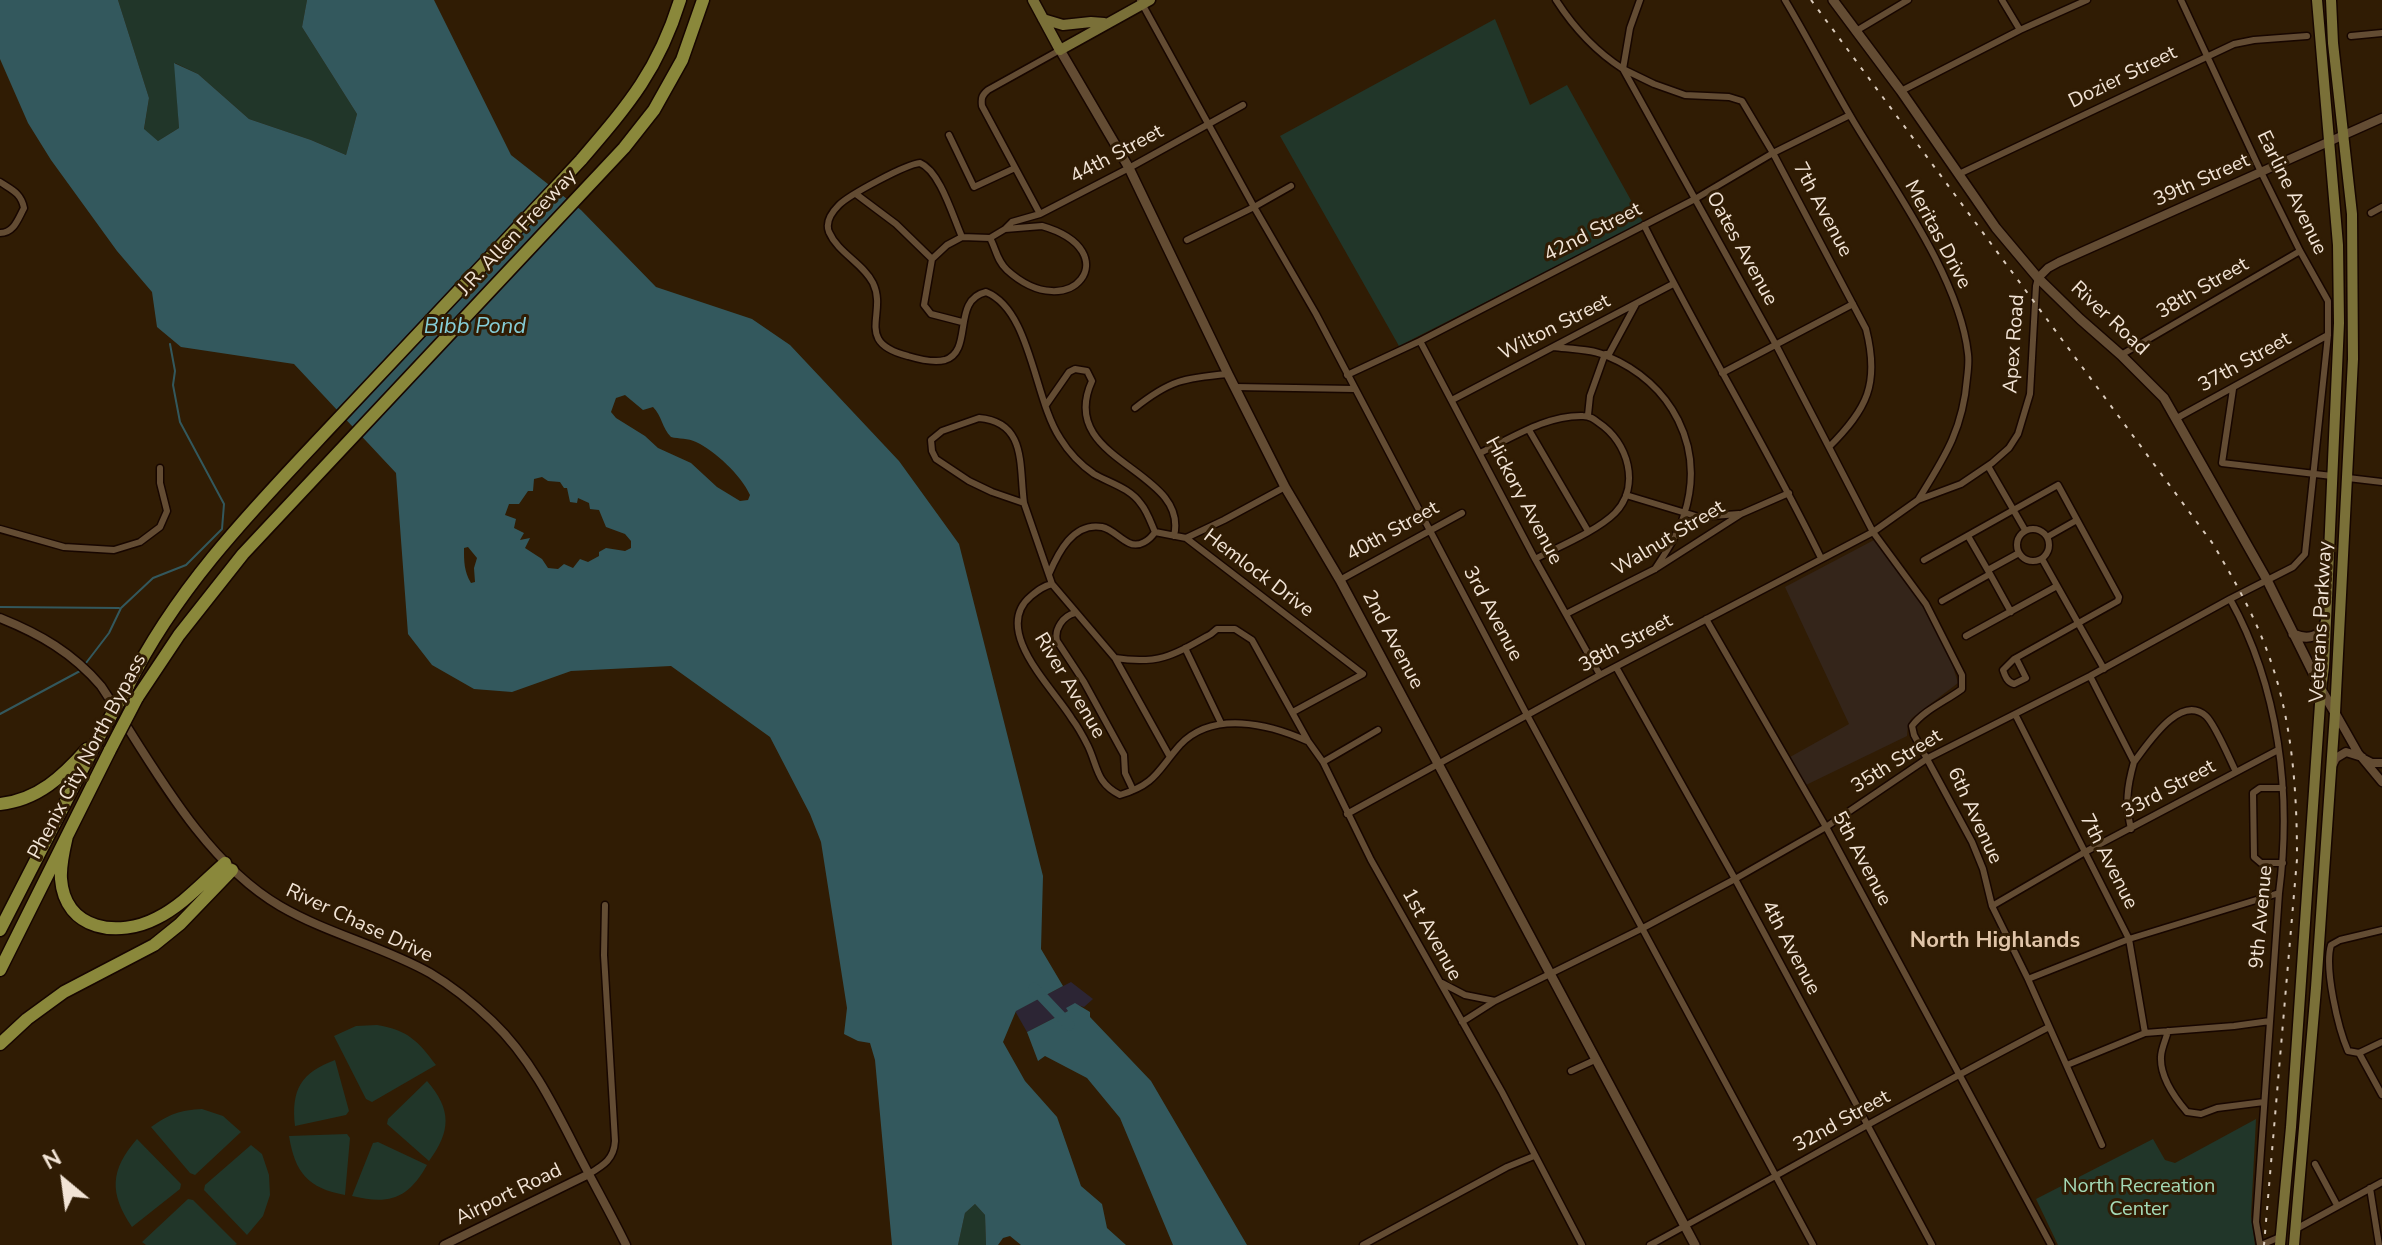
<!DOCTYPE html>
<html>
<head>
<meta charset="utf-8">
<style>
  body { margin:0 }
  #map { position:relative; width:2382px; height:1245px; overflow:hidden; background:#301c04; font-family:"Nunito Sans",sans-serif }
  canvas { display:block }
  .north { position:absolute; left:24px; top:1141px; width:80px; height:80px; -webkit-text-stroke:6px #301c04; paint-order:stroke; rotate:331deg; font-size:22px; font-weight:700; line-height:32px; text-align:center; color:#f2e4d6 }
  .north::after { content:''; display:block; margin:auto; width:28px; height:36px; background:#f2e4d6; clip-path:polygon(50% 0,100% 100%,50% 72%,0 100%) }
</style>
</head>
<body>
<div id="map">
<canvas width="2382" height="1245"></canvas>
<div class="north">N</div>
</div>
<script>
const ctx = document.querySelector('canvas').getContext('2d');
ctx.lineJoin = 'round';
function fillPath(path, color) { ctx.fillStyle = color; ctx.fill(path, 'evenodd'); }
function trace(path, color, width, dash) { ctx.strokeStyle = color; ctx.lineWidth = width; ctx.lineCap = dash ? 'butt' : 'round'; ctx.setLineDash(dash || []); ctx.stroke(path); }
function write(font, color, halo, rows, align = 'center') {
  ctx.font = font + ' "Nunito Sans",sans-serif'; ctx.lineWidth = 6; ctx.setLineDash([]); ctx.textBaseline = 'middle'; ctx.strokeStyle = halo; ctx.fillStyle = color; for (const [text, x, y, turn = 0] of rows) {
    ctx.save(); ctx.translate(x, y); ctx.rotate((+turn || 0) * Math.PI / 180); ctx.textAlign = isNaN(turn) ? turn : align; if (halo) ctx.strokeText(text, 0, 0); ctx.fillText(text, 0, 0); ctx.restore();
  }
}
fillPath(new Path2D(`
  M1071 982 1093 999 1084 1007 1074 1004 1068 1011 1027 1032 1015 1011Z`), '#2c2534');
fillPath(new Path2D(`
  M1874 540 1923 606 1951 660 1958 683 1912 718 1908 724 1907 736 1806 785 1790 757 1849 724 1785 587Z`), '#34251a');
fillPath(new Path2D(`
  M118 0H307L302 27 357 114 346 155 311 140 249 119 198 74 175 63 179 128 158 141 144 130 149 98Z
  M1495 19 1530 105 1567 85 1643 222 1399 346 1280 136Z
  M377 1025C408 1030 418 1041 436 1065L372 1102 366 1099 334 1036 356 1026Z
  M335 1060 349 1111 346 1115 295 1126C291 1089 301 1073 335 1060Z
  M427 1081C452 1110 451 1131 429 1161L387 1124 388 1119Z
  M202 1109 223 1116 241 1132 195 1175 190 1173 151 1127C170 1114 180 1110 202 1109Z
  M2256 1119 2251 1216 2255 1245H2058L2036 1199 2153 1139 2165 1160 2175 1163Z
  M347 1134 350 1138 345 1195C308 1188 295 1173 289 1136Z
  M137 1139 181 1184 180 1189 132 1227C109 1193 110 1170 137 1139Z
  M378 1142 427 1165C408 1199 389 1205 352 1196L373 1143Z
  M251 1145 262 1154 269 1175 270 1195 263 1216 247 1235 204 1190 205 1185Z
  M188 1199 193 1200 237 1244 235 1245H146L142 1242Z
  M975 1204 985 1215 986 1245H958L965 1213Z`), '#213629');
fillPath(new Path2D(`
  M0 0H118L149 98 144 129 158 141 179 128 174 63 198 74 249 119 311 140 346 155 357 114 302 27 307 0H434L511 155 581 210 656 287 752 319 790 345 899 461 959 544 1043 876 1041 949 1063 986 1016 1011 1003 1042 1025 1081 1057 1117 1081 1186 1102 1204 1107 1228 1126 1245H1021L1010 1236 1003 1238 998 1245H986L985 1215 975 1204 965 1213 958 1245H892L875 1060 870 1043 858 1041 844 1034 847 1008 821 842 810 814 770 737 671 666 571 671 512 692 474 689 432 665 408 634 396 473 294 364 181 347 157 327 152 292 117 251 51 160 28 123 0 59ZM625 395 643 410 653 407C662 416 662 428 671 437 679 439 688 438 696 442 715 451 741 475 750 495L748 500 740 501 717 487 691 463 658 448 645 436 616 418 611 412 616 398ZM542 477 548 481 560 482 564 488H567L570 502 577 503 578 498 589 503 590 509 599 510 606 527 625 534 631 541V548L625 551 606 548 599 552V556L588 562 580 559 573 568 564 564 558 569 548 568 542 559 525 548 530 538 520 540 524 533 514 528 516 519 505 515 509 504H519L528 491H533L534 479ZM468 547 477 558 474 568 475 582 471 583C464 571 464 562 464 548Z
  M1075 1003 1090 1012V1017L1151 1081 1247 1245H1173L1120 1118 1087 1078 1045 1056 1038 1061 1027 1032 1068 1011 1066 1008Z`), '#33585d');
trace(new Path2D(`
  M0 607 119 608
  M86 663 109 633 121 608 153 578 186 565 222 529 224 504 180 422 173 385 175 371 170 344
  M0 714 80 671`), '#33585d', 2);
trace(new Path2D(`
  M1034 988 1069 1025`), '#33585d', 11);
const minor = new Path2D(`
  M1140 0 1254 207 1316 314 1527 715 1813 1245
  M1556 0C1574 28 1595 51 1623 69L1776 345 1873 532 1926 604 1962 675V689C1946 701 1924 710 1912 726L1914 735 1972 842 1983 869 1992 906 2028 979 2102 1145
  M1640 0 1630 28 1623 69 1654 84 1685 95 1729 97 1742 101 1773 153 1866 329C1880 384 1867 409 1829 447
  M1785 0C1809 40 1830 82 1854 122 1893 187 1960 279 1968 354 1969 362 1968 370 1967 378 1963 430 1944 458 1918 500
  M2002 0 2020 30
  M1856 31 1908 0
  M2351 36 2382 33
  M1901 91 2020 30 2087 0
  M949 135 974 187 1015 168
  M1959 174 2234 44 2254 40 2307 36
  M0 182C12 190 21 193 24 208 18 219 14 233 0 233
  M856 194 896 224 932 259
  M2371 213 2382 207
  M1040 214 982 106C981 98 982 95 988 90L1060 50
  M1644 225C1700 338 1766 445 1821 558
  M1042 226C1129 251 1071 328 1007 270 997 261 996 249 990 238L1005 229Z
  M1005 229 1012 222 1040 214 1129 168 1243 105
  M962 237C953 217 940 171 920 163 906 164 849 195 839 205 832 212 825 222 829 232 838 253 863 263 873 283 888 314 853 342 908 356 918 359 934 363 945 360 974 351 951 300 986 292 1031 310 1034 399 1060 438 1068 451 1081 465 1094 474 1110 483 1130 488 1141 504 1147 511 1151 523 1155 532
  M1187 240 1254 207 1291 186
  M962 322 931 314 924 305 932 259 947 245 962 237 990 238
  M1420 341 1535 559 1600 675
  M1553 347C1570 349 1592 349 1607 356 1672 383 1706 447 1684 515 1678 535 1666 552 1655 569
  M2121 355 2300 251
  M1722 373 1853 304
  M1347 375 1420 341 1695 199 1773 153 1850 115
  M1235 387 1354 389
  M2233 389 2222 463 2332 476
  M1452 400 1673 284
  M1046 405 1069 372 1075 369 1087 371 1092 381C1055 462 1190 469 1174 536
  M1135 408C1170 380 1184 378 1228 374
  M1588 415 1590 396 1605 354H1609L1636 304
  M979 418C1027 422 1019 466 1024 503L992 492 969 481 936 459 932 451 931 440 942 431Z
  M2177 418 2328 335
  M1529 430 1588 531
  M1480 453C1512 438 1546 415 1583 416 1590 416 1594 419 1599 423 1628 442 1641 486 1615 513 1597 531 1558 547 1535 559
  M1988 466 2025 530
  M2348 478 2382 482
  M1626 495 1699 517 1739 514
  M1024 503 1052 584 1115 658 1170 757
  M2017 545a16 16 0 1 1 32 0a16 16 0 1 1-32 0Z
  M0 529 64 547 114 550 140 542 160 527 167 511 160 483V468
  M1155 532 1186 538 1363 674 1293 712
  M2047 537 2077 520
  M1186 538 1224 520 1285 487
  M2042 559 2104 669
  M1924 560 2058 485 2119 597 2118 601 2014 659 2003 670C2005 676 2007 682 2014 684L2026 678 2016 658
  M1988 570 2019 553
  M1049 574C1058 553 1073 522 1102 527 1112 529 1120 539 1129 543 1139 548 1150 540 1155 532
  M1990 574 2011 612
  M1340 580 1462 513
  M1052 584C1043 586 1037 591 1031 596 990 630 1055 690 1072 719 1078 727 1083 736 1088 746 1098 767 1096 783 1120 795 1156 784 1157 771 1180 745 1213 710 1269 724 1307 741
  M2230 599C2279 687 2292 794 2279 893L2256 1222 2260 1245
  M1942 601 1990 574 1968 536
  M1075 613C1063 616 1054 629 1057 641L1084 682 1124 755 1125 773 1133 790
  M1566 614 1655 569 1741 514 1789 493
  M1706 619 1826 827 2051 1245
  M1966 636 2057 586
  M1185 648 1221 723
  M1115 658C1159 665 1174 655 1211 634L1217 629H1235L1252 640 1308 741 1323 762 1371 860 1502 1092 1582 1245
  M1616 667 1735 879 1932 1245
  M2090 676 2134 762C2127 787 2125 803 2131 829
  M2015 714 2129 939 2145 1033
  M1323 762 1378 730
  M2134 762C2148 744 2180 693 2206 716 2215 724 2230 760 2236 772
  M1347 814 1600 675 1873 532 1918 500 1961 484 1992 463 2009 448 2018 434 2030 394 2036 286 2038 278
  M2283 863H2261L2254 857 2253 793 2260 788H2283
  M1992 906 2085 852 2278 750
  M2382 930 2340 940 2331 945C2324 968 2338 1028 2348 1051L2359 1053 2382 1095
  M2028 979 2129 939 2279 893
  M1442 983 1465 995 1495 1001
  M1462 1022 1495 1001 1643 928 1735 879 1826 827 1928 758 2090 676 2230 599 2293 567 2305 554 2328 335V301L2300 251 2261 172 2181 0
  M2168 1031C2166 1039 2161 1049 2161 1057 2160 1077 2175 1098 2187 1112L2201 1114 2217 1108 2264 1102
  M2359 1053 2382 1042
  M2067 1065 2145 1033 2234 1026 2270 1021
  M1571 1071 1597 1059
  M2315 1164 2337 1205
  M589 1174C604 1165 614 1159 615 1141L604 955 605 905
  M2370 1188 2379 1245
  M2296 1229 2382 1182
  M1363 1245 1507 1167 1534 1156
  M1650 1245C1783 1173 1914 1097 2049 1027
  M2261 1245 2280 1237`);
const tertiary = new Path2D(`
  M2038 278 2048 268 2059 262 2382 118
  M0 618C40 634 73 653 101 686 150 760 201 860 280 906 328 934 382 946 430 973 452 986 473 1003 492 1021 532 1059 556 1110 581 1159 596 1188 612 1216 626 1245
  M2336 714 2358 753 2382 782
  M2364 759 2372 763H2382
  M2332 766 2336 758 2346 752 2362 757
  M444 1245 589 1174`);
const secondary = new Path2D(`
  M1833 0 1901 91 1996 228 2038 278 2080 319 2121 355 2164 398 2267 580 2321 689 2335 713
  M1060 50 1129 168 1228 374 1285 487 1340 580 1695 1245
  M2293 634C2307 640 2321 638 2325 622`);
const primary = new Path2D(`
  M1033 0 1060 50 1150 0
  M1043 19 1063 25 1091 22 1104 23
  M2280 1245 2291 1127 2321 689 2324 667 2339 323 2338 245 2317 0
  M2294 1245 2316 988 2335 713 2353 359 2352 214 2333 43 2331 0`);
const motorway = new Path2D(`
  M128 686C178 584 260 502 337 420 418 334 500 247 581 160 628 105 658 71 680 0
  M137 698 179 635 243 554 624 148 654 110 682 60 703 0
  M0 804C38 800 63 776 87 749
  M67 836C64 849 60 865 61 879 65 931 119 938 157 918 183 905 203 882 225 863
  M0 930 100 735
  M0 970 110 750
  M0 1044 27 1019 64 992 154 945 180 924 232 870`);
trace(minor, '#170600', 9);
trace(tertiary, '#170600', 11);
trace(secondary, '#170600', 12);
trace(primary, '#170600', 13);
trace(motorway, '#170600', 15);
trace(minor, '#634c33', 6);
trace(tertiary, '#634c33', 8);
trace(secondary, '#634c33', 9);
trace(primary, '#7a7038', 10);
trace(motorway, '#8a883b', 12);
trace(new Path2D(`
  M1811 0 2213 544C2233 578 2252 611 2266 648 2292 715 2297 788 2297 859L2264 1245`), '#dacbbc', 2, [4, 8]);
const motorwayBridge = new Path2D(`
  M100 735 128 686
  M110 750 137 698`);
trace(motorwayBridge, '#170600', 15, []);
trace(motorwayBridge, '#8a883b', 12);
write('20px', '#f2e4d6', '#301c04', [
  ["Dozier Street",2123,78,-26],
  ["44th Street",1117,155,-28],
  ["39th Street",2202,181,-24],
  ["Earline Avenue",2291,193,64],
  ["7th Avenue",1822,210,62],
  ["J.R. Allen Freeway",518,233,-47],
  ["42nd Street",1593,233,-27],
  ["Meritas Drive",1937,235,62],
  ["Oates Avenue",1741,249,61],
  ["38th Street",2203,289,-30],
  ["River Road",2109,319,43],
  ["Wilton Street",1555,328,-27],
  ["Apex Road",2015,344,-86],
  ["37th Street",2245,363,-29],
  ["Hickory Avenue",1523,501,62],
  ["40th Street",1393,532,-29],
  ["Walnut Street",1669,539,-31],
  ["Hemlock Drive",1258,574,37],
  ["3rd Avenue",1492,614,62],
  ["Veterans Parkway",2322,622,-87],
  ["2nd Avenue",1392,640,62],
  ["38th Street",1626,644,-28],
  ["River Avenue",1069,686,59],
  ["Phenix City North Bypass",88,757,-62],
  ["35th Street",1897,762,-32],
  ["33rd Street",2169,790,-28],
  ["6th Avenue",1974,816,65],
  ["5th Avenue",1861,859,62],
  ["7th Avenue",2108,862,63],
  ["9th Avenue",2262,917,-85],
  ["River Chase Drive",359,924,25],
  ["1st Avenue",1431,935,61],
  ["4th Avenue",1790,948,62],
  ["32nd Street",1842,1122,-29],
  ["Airport Road",509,1195,-26]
]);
write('20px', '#a4dab7', '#301c04', [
  ["North Recreation",2139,1187],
  ["Center",2139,1210]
]);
write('italic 22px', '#85cdd7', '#301c04', [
  ["Bibb Pond",475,328]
]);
write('bold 22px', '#e0c5a9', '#301c04', [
  ["North Highlands",1995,942]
]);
</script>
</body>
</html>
